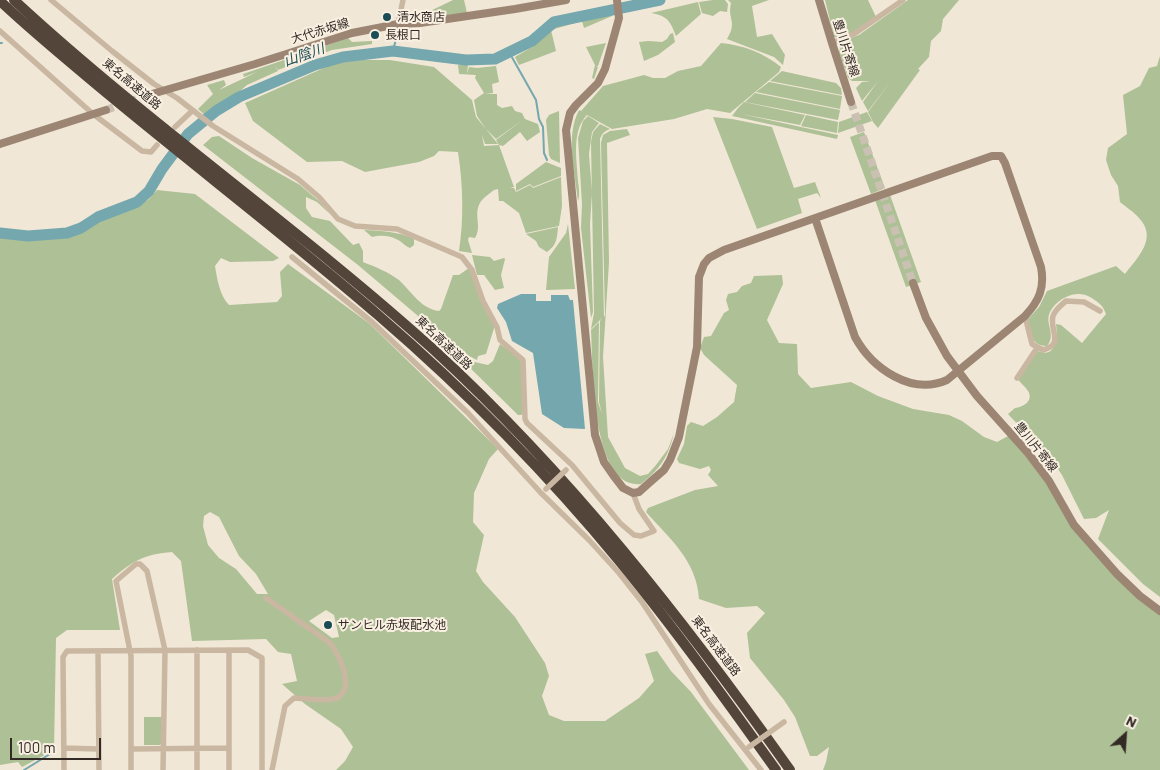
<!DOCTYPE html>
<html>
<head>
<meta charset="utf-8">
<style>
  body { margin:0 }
  #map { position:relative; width:1160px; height:770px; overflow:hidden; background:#f1e7d6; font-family:Barlow,sans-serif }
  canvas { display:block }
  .north { position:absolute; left:1100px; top:710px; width:50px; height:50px; -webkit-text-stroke:4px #f9f0e2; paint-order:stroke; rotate:26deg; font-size:14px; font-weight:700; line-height:20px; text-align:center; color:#332a25 }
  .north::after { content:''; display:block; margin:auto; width:18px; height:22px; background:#332a25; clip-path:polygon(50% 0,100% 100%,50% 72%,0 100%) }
  .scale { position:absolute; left:10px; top:738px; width:91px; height:22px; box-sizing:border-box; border:2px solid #332a25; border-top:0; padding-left:6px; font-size:15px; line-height:18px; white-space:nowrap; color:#332a25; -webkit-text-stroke:4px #f9f0e2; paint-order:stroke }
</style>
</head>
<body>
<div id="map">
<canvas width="1160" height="770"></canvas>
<div class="north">N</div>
<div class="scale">100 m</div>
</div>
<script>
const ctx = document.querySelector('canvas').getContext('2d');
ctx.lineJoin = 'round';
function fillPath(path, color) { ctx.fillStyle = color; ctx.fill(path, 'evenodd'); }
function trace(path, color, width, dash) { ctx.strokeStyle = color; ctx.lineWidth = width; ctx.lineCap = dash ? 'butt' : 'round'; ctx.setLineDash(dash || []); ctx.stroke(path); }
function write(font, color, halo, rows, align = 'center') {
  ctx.font = font + ' Barlow,"Noto Sans JP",sans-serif'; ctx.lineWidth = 4; ctx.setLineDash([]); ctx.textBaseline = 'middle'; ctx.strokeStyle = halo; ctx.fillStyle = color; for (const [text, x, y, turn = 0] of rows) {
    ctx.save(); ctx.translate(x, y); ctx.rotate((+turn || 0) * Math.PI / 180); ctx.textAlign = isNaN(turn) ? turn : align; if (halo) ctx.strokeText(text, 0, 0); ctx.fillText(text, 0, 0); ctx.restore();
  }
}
fillPath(new Path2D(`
  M453 0H464L467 13 409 20V18L422 15Z
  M713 0H725L728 4 727 12 720 11 713 16 702 13 699 2Z
  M728 0H769L752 6 757 37 772 34 785 55 783 65 774 57 727 39C738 21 727 20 731 3Z
  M825 0H868L876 17C865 24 848 40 834 37Z
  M908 0H959L943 19 941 31 931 41 929 57 918 69 920 70 878 128 873 122 868 112 891 81 868 111 863 102 878 81 862 101 856 88 862 82 871 81H852L848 78 839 52 843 41 859 35Z
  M698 2 701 14 676 36C670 21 668 16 651 13Z
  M612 12V16L584 28 582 21 551 30 564 22Z
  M551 30 556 51 519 65 515 57 532 47Z
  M673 33 675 42 658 55 644 61 639 42 648 41 662 42 667 39 670 34Z
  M348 38 352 42 372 41V44L332 50 278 70 275 65 278 71 247 85 240 91 237 96 226 101 206 116 198 109 213 94 207 85 224 80 226 85 219 90 257 72 244 77 243 74Z
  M606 43 598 66H596L598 67 594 79 592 78 595 65 586 47Z
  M721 43C743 45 764 53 781 67L779 72 730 113 707 109 674 119 612 129 587 115C571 132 577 160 578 181 579 188 580 196 578 201 575 172 565 137 579 110L581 111 603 86 644 75 653 78H665L678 71 701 66Z
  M1160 56V597L1143 584 1098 539 1109 510 1096 518 1084 519 1062 475 1054 463 1008 414 1015 408C1023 407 1034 401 1028 391 1025 386 1020 383 1017 378L1038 351C1056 359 1058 337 1056 324L1061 325 1082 343 1106 314C1103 305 1098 302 1090 297 1077 289 1057 298 1050 312 1044 324 1057 334 1047 346 1030 346 1031 332 1028 319L1039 307 1047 291 1116 266 1125 274C1138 257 1158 238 1139 218 1134 212 1126 207 1120 202L1118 186 1111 175 1106 160 1108 148 1127 134 1123 95 1140 86 1149 68 1157 66Z
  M361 60H390L434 67 472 100 476 117 486 129 477 116 474 100 484 93 475 78 476 75 459 74 458 65H468L467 74 469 67 477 68 496 66 499 82 492 84 493 93 485 94H497V105L502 108 512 106 515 111 522 113 525 119 538 124 540 132 527 141 520 132 503 146 499 145 496 140 524 119 496 139 486 129 498 144H485L482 135 484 146 499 145 514 187 510 188H514L516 192 530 185 533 188 561 177 562 206 559 226 526 233 519 213 503 201H499L498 189 494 190C489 194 481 199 479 205 474 216 482 227 475 238L469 237 468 240 472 253 459 251C464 219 463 184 458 152L439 151 434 156 419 162 365 172 342 161 307 162 253 121 245 103 335 63Z
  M782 71 836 83 841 88 842 95 770 81Z
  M769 82 842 96 840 109 756 92Z
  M755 93 840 110 838 120 745 102Z
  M744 102 805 115 800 125 741 114 838 135 837 139 732 116 738 108Z
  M559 111 560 163 551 159 549 155 546 120 549 115Z
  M867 112 872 121 838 133 839 122Z
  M806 115 838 122 837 133 801 126Z
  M588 116 599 123 592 132 589 154 592 193 590 224 593 312 591 318 581 228 582 204 578 138 583 121Z
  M713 117 732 119 772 127 794 188 815 182 821 198 817 193 798 199 802 213 757 229Z
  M600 124 610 129C605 131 602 133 600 139L604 317 605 315 601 143 603 135 610 131 627 129 630 135 607 143 609 262 603 357 608 437 625 468 640 476 648 474 656 465 668 449 674 433C668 457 661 468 641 484 590 490 593 362 591 330L599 322 598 402 602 414 599 402 600 321 602 318 591 329 594 313 591 142 593 132Z
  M864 132 885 188 871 194 850 137Z
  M219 136 252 158 300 185 320 202 330 214 317 202 306 197V208L312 217 330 221 353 245 359 243 363 251V262C376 267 388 272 399 280 411 291 421 309 439 311L441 309 453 275H459L469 268 495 325 486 354 478 356 477 360 467 355 444 338 358 265 203 145 212 137Z
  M546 162 561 168V176L533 187 530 184 516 191V184Z
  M157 190 195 194 279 258 273 261 230 262 221 258 215 266C217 279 220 296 229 305L277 302 282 296 280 272 288 264 370 324 498 449 489 459 474 493 473 522 484 535 476 571 483 582 515 617 545 663 549 676 542 696 549 715 564 721H605L639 698 654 681 645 654 657 651 671 671 691 692 749 770H336L345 761 353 747 341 729 305 704 282 684 297 681 291 654 278 652 266 639 192 641 181 561 172 552C145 554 132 561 112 579L120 630H67L56 638 54 750 22 767 18 762 0 765V236L27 239H55L81 232 100 221 148 200ZM210 512 219 517 239 556 256 574 268 594H257L236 569 219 558 208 545 203 526 204 516ZM326 610 334 615 339 637 332 638 309 621Z
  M890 195 921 282 906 287 875 200Z
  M568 224 575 289 546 290 549 257 566 233Z
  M558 227C557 238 557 245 547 252L539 247 536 241 526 234Z
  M364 230C382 231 397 231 414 239V245L410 248C404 246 402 241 396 239 389 235 379 235 372 237Z
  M472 255 490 257 494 261 504 258 505 259 501 275 504 288 495 290 484 275H477Z
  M782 275 783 284 767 320 779 343 797 344 798 374 811 388 851 382 878 396 913 409 949 415 962 421 984 437 997 442 1010 435 1089 541 1160 611V770H823L826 762 829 747 817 756H810L795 717 784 700 750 658 747 633 765 613 757 606 726 608 699 599C697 561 670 539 646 512L648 508 695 490 718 486 708 475 711 470 709 466 700 469 679 463 677 459 684 444 687 426 691 422 703 426 717 417 734 402 737 385 704 355 700 348 704 337 711 336 724 313 729 310 726 300 728 294 737 292 742 286 751 283 754 276Z
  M500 344 518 357 521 362 523 413 521 415H518L461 359 488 365 493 361Z
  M144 717H162V743L160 745H144Z`), '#aec096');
fillPath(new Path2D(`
  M521 294H536V301H551V295H568L570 300H573L585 429 564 428 542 414 533 353 512 341 506 322 497 308 498 304Z`), '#74a7ae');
trace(new Path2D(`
  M0 43H2
  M393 51 399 27
  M509 52 536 100 539 119 543 127 544 153 547 160
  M24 770 50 754`), '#74a7ae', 2);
trace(new Path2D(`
  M0 233 28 236 67 233 81 228 98 217 137 202 149 191 162 169 188 134 216 111 239 97 315 65 343 57 393 51 466 60 495 59 532 41 554 22 660 0`), '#74a7ae', 11);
trace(new Path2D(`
  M851 102 913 283
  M106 110 145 96`), '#cbc1b3', 8, [8, 4]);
trace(new Path2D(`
  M51 0 112 51 154 84 177 98 213 126 298 179 319 197 338 219 355 226 397 229 462 257 472 270 483 301 497 327 500 340 523 360 525 419 527 423 572 465 620 523 634 535 641 536 654 531 639 509 633 493
  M398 24 403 0
  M0 31 93 114 142 151 151 152 157 145
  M832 43 854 34 903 0
  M175 127 192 111
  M292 257 372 322 468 413 541 493 589 540 619 573 642 602 709 704 761 770
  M1025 316 1032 344 1043 350C1065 344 1049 330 1053 316 1055 310 1061 305 1066 301L1084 302 1100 311
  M1017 378 1037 348
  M266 598 330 643C339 655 356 688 337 698 329 702 303 698 294 698L285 706 272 770
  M197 650V770
  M229 650V770
  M98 651 99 770
  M64 748 98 749
  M131 749 229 748
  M64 770 63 657 67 651 248 650 262 658V770
  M131 770V656L116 581 136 564H140L147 571 165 650 163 770`), '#c9b7a2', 5.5);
trace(new Path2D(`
  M617 0 619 18 605 69 598 83 576 105 570 113 566 130 595 435 604 462 613 475 623 488 633 493 639 492 649 483 664 470 670 460 679 437 697 347 699 277 704 264 709 258 724 250 992 156H1001L1005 163 1041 267C1045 288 1039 301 1025 316L947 380C911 396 872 368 855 337L815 218
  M819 0 832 43 851 102
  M145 96 255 64 352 33 398 24 420 23 515 9 566 0
  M0 144 106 110
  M913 283 926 318 947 356 977 396 1028 453 1049 481 1074 525 1117 574 1140 596 1160 611`), '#9c8673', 8);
trace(new Path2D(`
  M14 0C148 124 299 228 434 350 570 475 684 620 790 770
  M0 1C35 34 72 64 109 95 198 169 290 239 378 315 465 390 547 473 621 563 675 629 726 700 776 770`), '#54453b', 10);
trace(new Path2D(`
  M546 489 566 470
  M749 747 784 722`), '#c9b7a2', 5.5);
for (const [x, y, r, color] of [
  [387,17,5,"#1a4c55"],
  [375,35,5,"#1a4c55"],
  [328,625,5,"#1a4c55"]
]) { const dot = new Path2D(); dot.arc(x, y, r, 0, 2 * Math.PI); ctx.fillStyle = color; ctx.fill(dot); trace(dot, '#f9f0e2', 2); }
write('12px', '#332a25', '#f9f0e2', [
  ["清水商店",397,17],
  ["長根口",385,35],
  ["サンヒル赤坂配水池",338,625]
], 'left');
write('12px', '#332a25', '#f9f0e2', [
  ["大代赤坂線",320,31,-17],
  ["豊川片寄線",846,48,72],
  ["東名高速道路",132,84,40],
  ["東名高速道路",444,343,43],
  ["豊川片寄線",1036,447,51],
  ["東名高速道路",716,646,53]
]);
write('italic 14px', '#1a4c55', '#f9f0e2', [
  ["山陰川",304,55,-20]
]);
</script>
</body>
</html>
